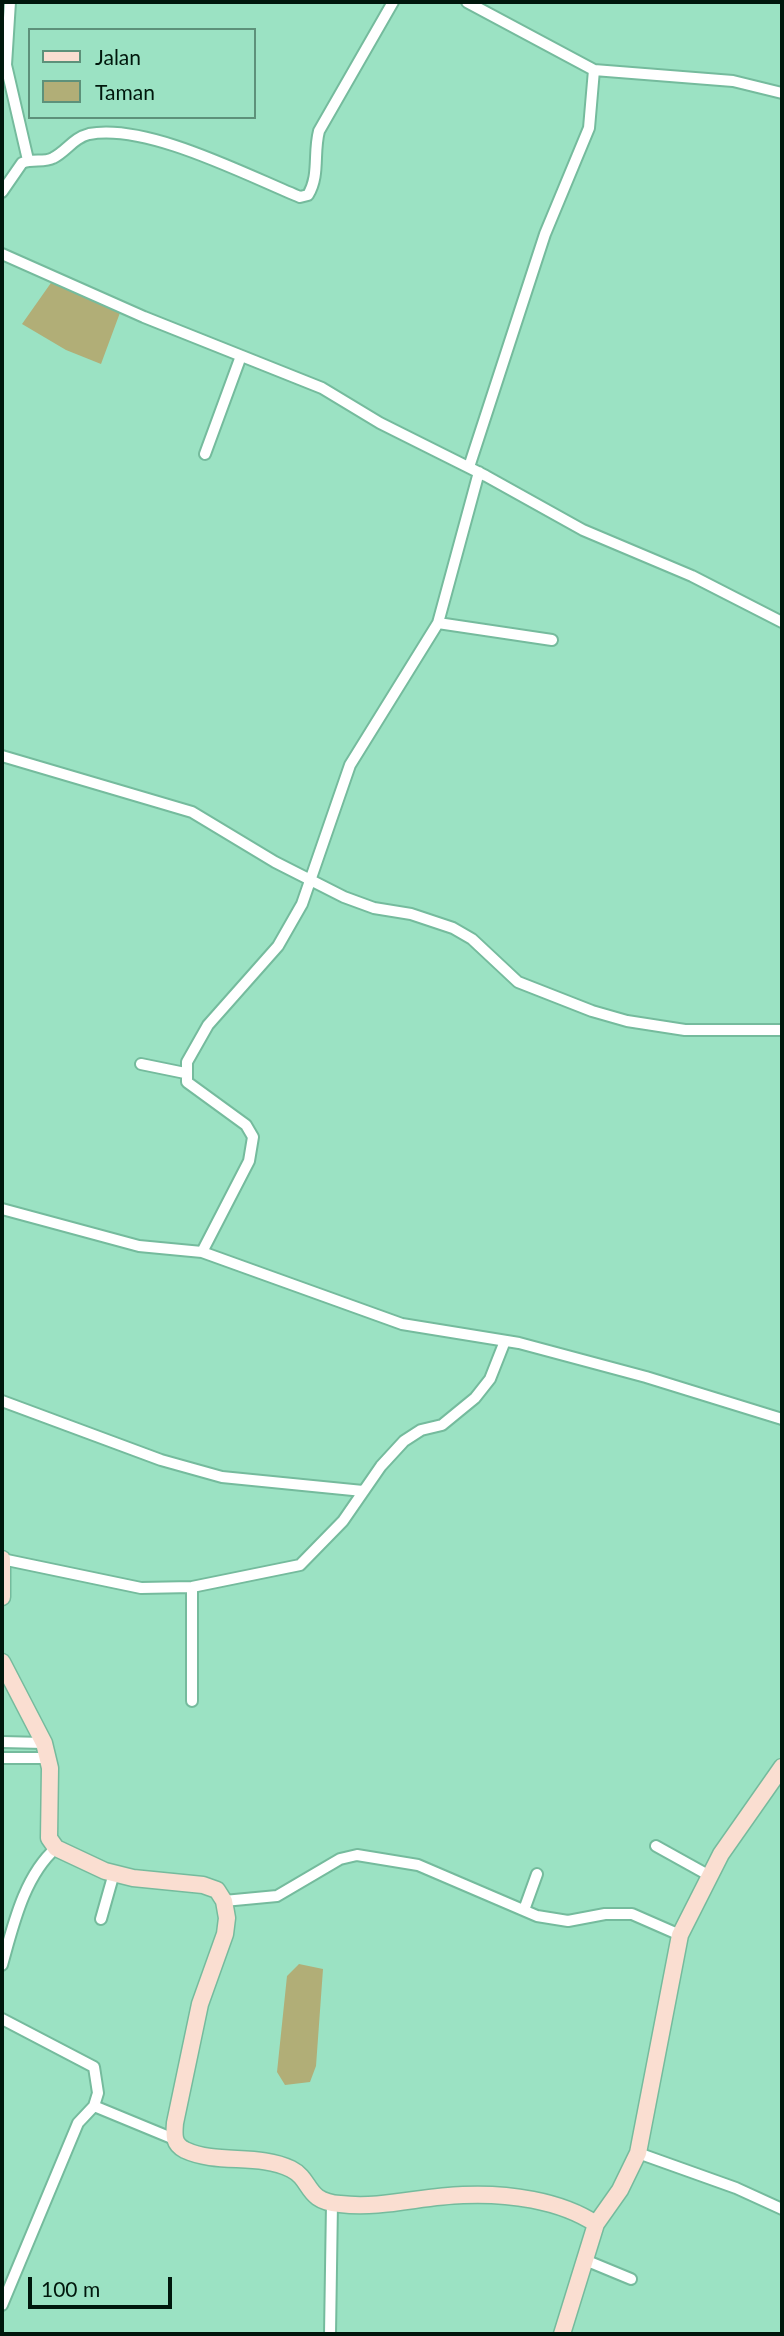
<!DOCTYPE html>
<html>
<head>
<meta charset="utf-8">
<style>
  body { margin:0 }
  #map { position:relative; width:784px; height:2336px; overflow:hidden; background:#9be2c3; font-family:Lato,sans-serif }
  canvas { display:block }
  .frame { position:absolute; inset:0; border:4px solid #00170c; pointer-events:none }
  .legend { position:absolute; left:28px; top:28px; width:228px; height:91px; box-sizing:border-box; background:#9be2c3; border:2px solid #5d917a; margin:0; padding:9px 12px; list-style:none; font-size:21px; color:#00170c }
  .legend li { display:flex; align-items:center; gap:14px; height:35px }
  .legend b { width:35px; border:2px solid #5d917a }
  .scale { position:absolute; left:28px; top:2277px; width:144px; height:32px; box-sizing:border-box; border:4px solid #00170c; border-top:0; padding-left:9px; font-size:21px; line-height:24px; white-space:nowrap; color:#00170c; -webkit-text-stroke:5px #9be2c3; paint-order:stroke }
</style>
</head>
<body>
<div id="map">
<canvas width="784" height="2336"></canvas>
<div class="frame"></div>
<ul class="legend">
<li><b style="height:9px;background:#faded1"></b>Jalan</li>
<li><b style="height:19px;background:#b1ae77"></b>Taman</li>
</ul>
<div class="scale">100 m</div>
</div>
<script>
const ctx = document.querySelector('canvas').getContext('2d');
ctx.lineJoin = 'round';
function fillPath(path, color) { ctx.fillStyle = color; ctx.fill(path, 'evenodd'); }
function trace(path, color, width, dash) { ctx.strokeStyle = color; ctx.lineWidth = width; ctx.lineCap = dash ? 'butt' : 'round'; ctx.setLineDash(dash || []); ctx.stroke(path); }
fillPath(new Path2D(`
  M53 280 121 310 101 364 66 350 22 324Z
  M299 1964 323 1969 316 2066 310 2082 285 2085 277 2072 287 1976Z`), '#b1ae77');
trace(new Path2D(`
  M2 2248V2261`), '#4392aa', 2.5);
const street = new Path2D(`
  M10 2 6 65 28 160
  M467 2 594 70 589 128 545 234 469 467
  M594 70 733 81 782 93
  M2 192 22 163C32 158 44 163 53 158 67 151 73 138 89 134 147 123 246 175 300 197L308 195C320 175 313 154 319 131L393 2
  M2 254 144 317 322 388 380 423 486 476 583 530 692 576 782 622
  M205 454 241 356
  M438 623 552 640
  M2 756 192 812 275 862 344 897 374 908 411 914 453 928 472 939 518 982 592 1011 627 1021 685 1030H782
  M141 1064 185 1073
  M2 1209 139 1246 202 1252 402 1324 519 1343 646 1377 782 1419
  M202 1252 249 1161 253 1137 246 1125 187 1082V1062L208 1025 278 946 302 904 350 765 438 623 479 472
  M2 1401 161 1460 222 1477 363 1491
  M2 1559 141 1588 192 1587 300 1565 343 1521 381 1466 404 1441 421 1430 442 1425 475 1398 490 1379 505 1341
  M192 1701V1587
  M2 1742 44 1743
  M2 1758H47
  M656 1846 710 1876
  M224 1901 277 1896 340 1859 357 1855 418 1865 537 1916 568 1921 605 1914H632L680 1935
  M524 1910 537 1874
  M101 1919 114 1873
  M2 1965C13 1926 24 1876 56 1848
  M2 2019 94 2067 98 2093 94 2106 78 2123 2 2305
  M94 2106 174 2139
  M638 2153 736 2188 782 2209
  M585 2260 631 2279
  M330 2334 332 2203`);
const secondary = new Path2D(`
  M2 1559V1597
  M2 1662 44 1743 50 1768 49 1838 56 1848 105 1871 133 1878 203 1885 217 1890 224 1901 227 1918 225 1934 200 2004 175 2123C174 2135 173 2144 185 2150 217 2165 259 2153 291 2169 313 2180 304 2201 340 2204 382 2209 422 2196 463 2195 507 2193 560 2200 596 2224
  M562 2334 596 2224 620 2190 638 2153 680 1935 721 1854 782 1767`);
trace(street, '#75bb9d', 14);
trace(secondary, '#75bb9d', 19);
trace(street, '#fff', 10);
trace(secondary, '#faded1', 16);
</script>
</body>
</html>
